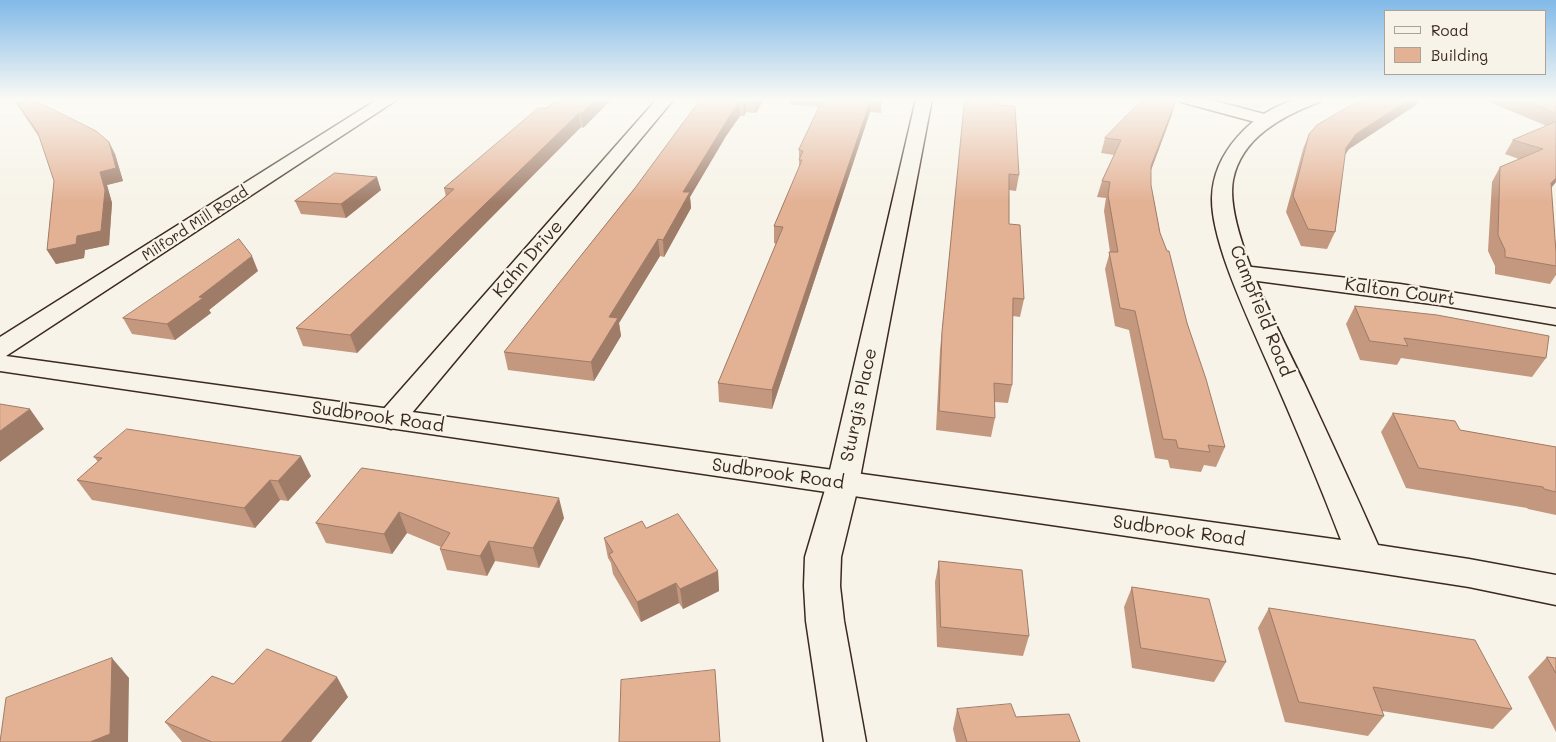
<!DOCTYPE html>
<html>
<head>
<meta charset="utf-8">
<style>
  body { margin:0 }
  #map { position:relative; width:1556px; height:742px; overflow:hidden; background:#f7f3e8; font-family:Mali,sans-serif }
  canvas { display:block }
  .legend { position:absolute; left:1384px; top:10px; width:162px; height:65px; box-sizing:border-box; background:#f7f3e8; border:1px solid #aca397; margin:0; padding:6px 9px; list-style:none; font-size:15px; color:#3b2a1e }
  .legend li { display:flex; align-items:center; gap:10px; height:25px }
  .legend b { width:25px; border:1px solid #aca397 }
</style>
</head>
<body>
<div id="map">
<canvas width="1556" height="742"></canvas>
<ul class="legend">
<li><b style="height:6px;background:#f7f3e8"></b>Road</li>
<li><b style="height:14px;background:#e3b194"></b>Building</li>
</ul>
</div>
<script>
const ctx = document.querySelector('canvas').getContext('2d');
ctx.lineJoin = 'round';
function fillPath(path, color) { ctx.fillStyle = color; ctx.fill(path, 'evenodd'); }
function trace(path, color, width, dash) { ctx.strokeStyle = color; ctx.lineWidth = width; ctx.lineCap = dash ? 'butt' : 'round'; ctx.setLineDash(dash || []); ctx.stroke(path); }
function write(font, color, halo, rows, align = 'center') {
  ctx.font = font + ' Mali,sans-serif'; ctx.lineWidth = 4.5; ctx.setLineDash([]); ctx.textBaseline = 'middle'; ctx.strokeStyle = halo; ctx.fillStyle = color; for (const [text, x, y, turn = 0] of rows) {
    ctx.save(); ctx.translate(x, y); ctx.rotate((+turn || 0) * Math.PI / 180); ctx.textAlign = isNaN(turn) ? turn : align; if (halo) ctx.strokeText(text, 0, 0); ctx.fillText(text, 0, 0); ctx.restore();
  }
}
fillPath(new Path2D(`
  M1206 99H1284L1257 109 1239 108Z`), '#f1dfcf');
const street = new Path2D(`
  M657 99H674L401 426 391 429 381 426 376 419 381 412Z
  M916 99H932L859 483 841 557 840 586 844 621 866 742H824L806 621 804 586 805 557 827 483Z
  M1179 99H1207L1272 116 1275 120 1272 124 1266 125 1181 102Z
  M1243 266 1400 284 1556 309V325L1439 305 1235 278 1231 273 1235 268Z`);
const secondary = new Path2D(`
  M378 99H398L6 356 1341 540C1318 480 1293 421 1267 362 1249 320 1211 242 1212 198 1213 152 1252 113 1294 100 1302 98 1313 99 1321 99L1319 102C1282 116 1241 138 1233 180 1224 229 1282 336 1304 383 1329 437 1354 490 1378 545L1469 559 1556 575V605L1469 587 1366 571 0 371V337Z`);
trace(street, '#3b2a1e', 3);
trace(secondary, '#3b2a1e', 3);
fillPath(street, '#f7f3e8');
fillPath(secondary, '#f7f3e8');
fillPath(new Path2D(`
  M13 99H32L109 142 115 154 123 181 107 185 112 203 109 245 85 250 84 258 56 264 47 250 54 181 39 137Z
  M557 99H612L583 128 581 127 357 353 303 346 296 328 446 197 444 188Z
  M701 99H764L756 113 746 112 744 116H740L726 136 690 197 691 208 664 257 660 256 619 323 621 336 594 381 508 370 504 352 635 188Z
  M790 99H882L881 113 870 112 772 409 719 402 718 383 776 244 774 243V226L799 167V150L819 107 790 104Z
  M965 99H999V105L1019 175 1016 191 1009 190V224L1024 299 1020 317 1013 316 1012 385 1008 403 995 402V418L991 437 936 430 940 350Z
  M1482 99H1556V182L1551 188 1556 252V275L1550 284 1495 274V266L1488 251 1492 182 1500 167 1519 159 1505 154 1513 140 1547 126Z
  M1416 105 1349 149 1345 155 1335 232 1327 249 1301 246 1286 212 1303 149 1309 134Z
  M1172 114 1151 170V185L1160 233 1187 323 1225 447 1216 467 1204 465 1201 472 1170 468 1168 460 1155 458 1129 330 1115 326 1105 269 1110 252 1104 211 1106 198 1097 197 1102 181 1114 155 1101 153 1105 138Z
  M381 190 346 218 301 214 295 201Z
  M258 271 209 310 211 313 175 340 132 334 123 318Z
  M1355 306 1546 358 1532 377 1401 358 1397 365 1360 360 1346 324Z
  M1393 413 1460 430 1556 447V515L1528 509 1527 508 1406 488 1381 432Z
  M94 457 311 476 288 501 280 500 255 528 92 500 77 480 98 462Z
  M362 468 564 518 539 568 495 561 487 576 447 570 440 549 441 547 407 533 392 554 326 543 316 523Z
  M646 528 718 571 719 591 683 609 679 603 641 622 613 574 611 563 608 558 604 538Z
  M939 561 1029 636 1023 656 937 647 935 582Z
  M1132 587 1226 662 1214 682 1132 668 1124 607Z
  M1269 608 1512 709 1493 729 1382 711 1384 716 1368 736 1285 722 1258 628Z
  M1547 657 1556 658V732L1528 677Z
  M233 684 348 697 311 742H182L165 722Z
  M957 709 1016 717 1080 742H956L953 729Z`), '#c3987f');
fillPath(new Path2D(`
  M596 99H612L583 128 581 114Z
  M746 99V112L744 116 743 102Z
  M755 99H764L756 113Z
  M871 99 870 112 772 409V390Z
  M1410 99H1419L1416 105 1349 149 1339 164 1346 148 1356 134Z
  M1176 100 1172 114 1147 181 1151 166Z
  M739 102 740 116 726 136 690 197 691 208 664 257 663 240 683 192 726 122Z
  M579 113 581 127 357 353 350 335Z
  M109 142 115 154 123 181 107 185 112 203 109 245 85 250 84 258 56 264 47 250 100 172Z
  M377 177 381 190 346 218 341 204Z
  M1556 178V182L1542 199 1551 183Z
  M658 239 660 256 619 323 621 336 594 381 591 362 609 317Z
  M252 256 258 271 209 310 211 313 175 340 167 324 199 297Z
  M30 409 44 429 0 462V431Z
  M301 456 311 476 288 501 278 481Z
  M270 480 280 500 255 528 244 508Z
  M559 498 564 518 539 568 533 548Z
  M399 512 407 533 392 554 384 534Z
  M489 541 495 561 487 576 480 556Z
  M718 571 719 591 683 609 680 589Z
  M676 583 679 603 641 622 637 602Z
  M112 658 129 678 128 742H90Z
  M337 677 348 697 311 742H281Z`), '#9f7c68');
const building = new Path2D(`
  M15 99H32L96 131 109 142 116 168 100 172 105 190 101 231 77 236 76 244 47 250 54 181 38 133Z
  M557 99H596L581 114 579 113 350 335 296 328 454 189 444 188 538 108H547Z
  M701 99H746L743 102H739L726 122 683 192H690L663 240 658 239 609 317 618 318 591 362 504 352 635 188Z
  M823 99H871L772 390 718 383 783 227 774 226 802 160H799L803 151 799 150Z
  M965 99H999V105L1015 106 1019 175 1009 174V224L1020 225 1024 299 1013 298 1012 385 994 383 995 418 939 411 942 332Z
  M1143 99 1176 100 1151 166V185L1160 233 1167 251H1169L1187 323 1206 379 1225 447 1208 445 1210 452 1178 448 1176 440 1163 439 1135 311 1120 308 1109 252H1118L1108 195 1110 182 1102 181 1121 140 1105 138Z
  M1369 99H1410L1356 134 1346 148 1335 232 1308 229 1293 196 1309 134 1317 125 1351 105Z
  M1522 99H1556V113Z
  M1556 122V178L1551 183 1556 252V266L1505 257V250L1498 235 1500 167 1543 149 1513 140Z
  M335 173 377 177 341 204 295 201Z
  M239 239 252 256 199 297 203 298 167 324 123 318Z
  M1355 306 1437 315 1549 336 1546 358 1404 338 1408 346 1370 341Z
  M0 404 30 409 0 431Z
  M1393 413 1455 421 1460 430 1556 447V492L1544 489 1543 487 1419 468Z
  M127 429 301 456 278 481 270 480 244 508 77 480 102 458 94 457Z
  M362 468 559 498 533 548 489 541 480 556 440 549 450 533 399 512 384 534 316 523Z
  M678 514 718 571 680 589 676 583 637 602 609 554 613 552 604 538 642 521 646 528Z
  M939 561 1022 570 1029 636 941 627Z
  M1132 587 1209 599 1226 662 1141 648Z
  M1269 608 1475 640 1512 709 1373 687 1384 716 1299 702Z
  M267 649 337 677 281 742H212L165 722 212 676 233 684Z
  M1547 657 1556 658V673Z
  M112 658 110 734 90 742H0L6 698Z
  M715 670 720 742H619L621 680Z
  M1011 704 1016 717 1069 714 1080 742H967L957 709Z`);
fillPath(building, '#e3b194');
trace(building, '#9f7c68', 1);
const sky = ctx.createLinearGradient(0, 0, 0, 203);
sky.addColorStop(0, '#81b9e7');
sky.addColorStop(0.49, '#fbfaf5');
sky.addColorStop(1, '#fbfaf500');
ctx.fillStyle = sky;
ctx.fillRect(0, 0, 1556, 203);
write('15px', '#3b2a1e', '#f7f3e8', [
  ["Milford Mill Road",195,224,-33]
]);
write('18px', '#3b2a1e', '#f7f3e8', [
  ["Kahn Drive",528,259,-49],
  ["Kalton Court",1400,292,8],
  ["Campfield Road",1261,311,68],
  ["Sturgis Place",859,405,-78],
  ["Sudbrook Road",378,417,8],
  ["Sudbrook Road",778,474,8],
  ["Sudbrook Road",1179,531,8]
]);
</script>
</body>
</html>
